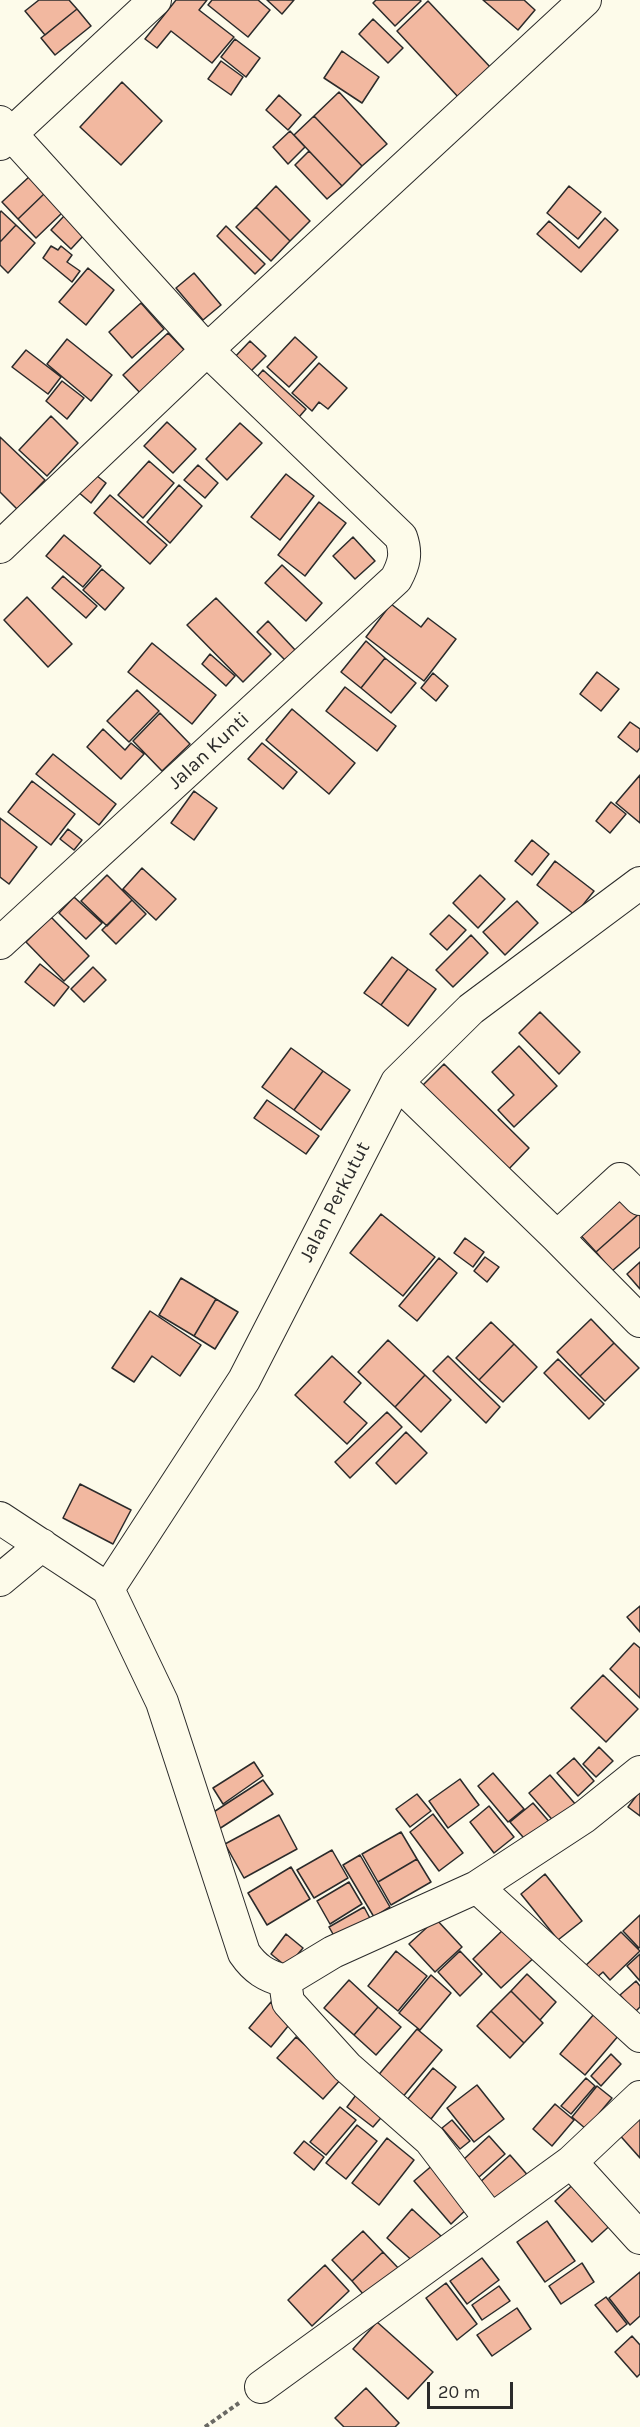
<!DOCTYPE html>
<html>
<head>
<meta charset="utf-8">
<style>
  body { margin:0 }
  #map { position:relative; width:640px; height:2427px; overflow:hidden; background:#fdfbea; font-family:Karla,sans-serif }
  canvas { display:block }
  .scale { position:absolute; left:427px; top:2382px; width:86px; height:27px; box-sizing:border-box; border:3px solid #2b2b2b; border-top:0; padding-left:8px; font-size:18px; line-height:21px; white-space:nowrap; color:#2b2b2b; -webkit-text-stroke:4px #fdfbea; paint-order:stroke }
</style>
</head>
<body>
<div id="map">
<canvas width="640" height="2427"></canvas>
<div class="scale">20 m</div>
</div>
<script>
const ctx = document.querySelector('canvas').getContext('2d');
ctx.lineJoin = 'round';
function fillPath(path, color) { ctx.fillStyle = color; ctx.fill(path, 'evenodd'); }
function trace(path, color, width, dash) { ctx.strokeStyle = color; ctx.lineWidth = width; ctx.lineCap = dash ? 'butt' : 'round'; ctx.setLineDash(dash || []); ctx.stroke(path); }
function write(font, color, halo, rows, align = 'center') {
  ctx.font = font + ' Karla,sans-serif'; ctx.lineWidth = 4.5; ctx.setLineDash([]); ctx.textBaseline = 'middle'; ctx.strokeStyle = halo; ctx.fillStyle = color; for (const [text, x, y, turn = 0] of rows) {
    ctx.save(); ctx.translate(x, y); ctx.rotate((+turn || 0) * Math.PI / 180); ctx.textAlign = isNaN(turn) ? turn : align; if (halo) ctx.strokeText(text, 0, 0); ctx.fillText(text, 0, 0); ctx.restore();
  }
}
const building = new Path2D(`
  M39 0H69L77 9 45 35 25 11Z
  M176 0H207L199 10 234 37 212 63 171 31 157 48 145 39Z
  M212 0H258L270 10 248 37 208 5Z
  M267 0H294L282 14Z
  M376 0H420L421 1 395 26 373 3Z
  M483 0H524L535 10 518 30Z
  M428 1 492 69 460 99 397 31Z
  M77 9 91 26 55 55 41 38Z
  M373 19 403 48 388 63 359 34Z
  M235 39 260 58 246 77 221 57Z
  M342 51 379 77 362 103 324 78Z
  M221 61 243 77 231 95 208 79Z
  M122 82 162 121 121 165 80 127Z
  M339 92 387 144 362 166 314 116Z
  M279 95 301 115 288 130 266 110Z
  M314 116 362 166 342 186 294 135Z
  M290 131 305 147 288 164 273 147Z
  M309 151 342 186 327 199 295 165Z
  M30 176 45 193 18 219 2 202Z
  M276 186 310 221 290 241 256 207Z
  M569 186 601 212 578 239 547 213Z
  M45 193 63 212 36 238 18 219Z
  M256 207 290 241 271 261 236 227Z
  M1 211 16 225 0 242V213Z
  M64 216 84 235 71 249 51 230Z
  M605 218 618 230 581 272 537 234 549 221 579 248Z
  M16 225 35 243 8 273 0 265V242Z
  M226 226 265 264 255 274 217 236Z
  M51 246 58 250 61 246 72 255 67 262 80 271 72 282 43 258Z
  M88 268 114 290 86 325 59 302Z
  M194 273 221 305 203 320 176 288Z
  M141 303 164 329 132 358 109 332Z
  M168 333 190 356 145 398 123 375Z
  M295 337 317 357 289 387 267 367Z
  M67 339 112 375 91 401 47 364Z
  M250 341 266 356 248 374 233 359Z
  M26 350 61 377 48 394 12 367Z
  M319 363 347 388 328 409 319 402 312 411 292 393Z
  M263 370 306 409 293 424 250 385Z
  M62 381 84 398 67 419 46 401Z
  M51 416 78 443 47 476 19 450Z
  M167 422 196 449 173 473 144 446Z
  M240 423 262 443 227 480 206 459Z
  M0 437 45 480 17 509 0 492Z
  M149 461 174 483 143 518 118 495Z
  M198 465 218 483 205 498 184 480Z
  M92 472 106 483 91 503 77 491Z
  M286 474 314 496 280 540 251 517Z
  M179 485 202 506 170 543 147 522Z
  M110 495 167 545 150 564 94 513Z
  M319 502 346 523 305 576 278 555Z
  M64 535 101 566 83 587 46 556Z
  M353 537 375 561 355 579 333 556Z
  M282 565 322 603 306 621 265 583Z
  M102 569 124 588 105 610 83 590Z
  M63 576 97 606 86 618 52 588Z
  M27 597 72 644 48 667 4 620Z
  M216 598 271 654 243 682 187 625Z
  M391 604 421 627 428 618 456 639 424 681 366 637Z
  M268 621 297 652 287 662 257 632Z
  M366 641 385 658 361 688 341 672Z
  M152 643 216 695 192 724 128 672Z
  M210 654 235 676 226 686 202 664Z
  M385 658 416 683 391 713 361 688Z
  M597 672 619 689 601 711 580 694Z
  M433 673 448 686 436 701 421 688Z
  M345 687 396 726 377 751 326 711Z
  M137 690 159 711 129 742 107 721Z
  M292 709 355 763 329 794 266 740Z
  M160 713 190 744 162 771 133 741Z
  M630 722 640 729V748L637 752 618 737Z
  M103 729 125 750 131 743 144 754 121 779 87 747Z
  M262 743 297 772 283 789 248 759Z
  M53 754 116 804 99 825 36 774Z
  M640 775V823L616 803Z
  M32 781 75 814 51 845 8 812Z
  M194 791 217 808 194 840 171 823Z
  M611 802 626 814 610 833 596 821Z
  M0 818 37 847 9 884 0 877Z
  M68 829 82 840 74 850 60 839Z
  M532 840 549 854 532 875 515 861Z
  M555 861 594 891 575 915 537 885Z
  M142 868 176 899 156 920 123 889Z
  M107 875 132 900 107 926 81 901Z
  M480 875 505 899 478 928 453 903Z
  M74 897 102 923 86 939 59 913Z
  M132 900 146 914 116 944 102 930Z
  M517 901 538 923 505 955 483 932Z
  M449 915 466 930 447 950 430 934Z
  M51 917 89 956 64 981 26 942Z
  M471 935 488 953 453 987 436 970Z
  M392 957 408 969 381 1005 364 993Z
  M40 964 69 987 54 1006 25 982Z
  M93 967 106 980 84 1002 71 989Z
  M408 969 436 989 408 1026 381 1005Z
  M540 1012 580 1052 559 1074 519 1033Z
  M519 1046 557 1086 514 1127 498 1110 514 1095 492 1072Z
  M291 1048 323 1071 294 1110 262 1087Z
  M444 1064 529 1148 505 1173 419 1089Z
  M323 1071 350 1090 321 1130 294 1110Z
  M267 1100 319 1136 306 1154 254 1118Z
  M620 1188 640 1213 596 1252 574 1228Z
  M640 1213V1247L612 1271 596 1252Z
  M381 1214 435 1257 403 1296 350 1253Z
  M465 1238 484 1252 473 1267 454 1253Z
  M485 1257 499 1267 487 1282 474 1271Z
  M439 1258 457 1273 417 1321 399 1306Z
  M640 1262V1289L627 1274Z
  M181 1278 216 1299 194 1336 159 1315Z
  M216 1299 238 1312 215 1349 194 1336Z
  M150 1311 201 1345 180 1376 152 1356 134 1382 112 1368Z
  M591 1319 614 1343 580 1376 557 1352Z
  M491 1322 514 1344 479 1380 456 1358Z
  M388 1340 425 1375 395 1407 358 1372Z
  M614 1343 639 1368 605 1401 580 1376Z
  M514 1344 537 1367 503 1402 479 1380Z
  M332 1356 361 1383 344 1402 367 1423 347 1444 295 1395Z
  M448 1356 500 1407 486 1423 433 1371Z
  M558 1359 604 1404 589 1419 544 1373Z
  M425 1375 451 1400 421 1432 395 1407Z
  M387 1412 402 1427 350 1478 335 1462Z
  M406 1432 427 1453 396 1484 376 1463Z
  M80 1484 131 1510 113 1544 63 1518Z
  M640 1606V1632L627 1617Z
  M634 1643 640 1648V1698L610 1669Z
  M603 1675 638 1709 606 1742 571 1708Z
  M599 1747 613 1761 596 1777 583 1764Z
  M574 1758 594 1781 578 1796 557 1773Z
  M254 1762 263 1776 223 1804 213 1788Z
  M493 1773 524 1809 508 1822 478 1786Z
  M550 1775 577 1806 556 1824 529 1793Z
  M460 1779 479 1805 448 1828 429 1801Z
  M263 1780 273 1794 219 1829 209 1815Z
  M640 1791V1816L628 1807Z
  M417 1794 431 1811 410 1827 396 1809Z
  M533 1803 552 1825 529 1844 510 1822Z
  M489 1806 514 1837 494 1853 470 1822Z
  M433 1814 463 1853 439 1871 410 1832Z
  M279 1815 297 1849 244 1878 225 1844Z
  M401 1832 417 1859 378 1882 362 1854Z
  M332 1850 348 1878 314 1898 297 1870Z
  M360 1855 390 1907 374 1917 343 1865Z
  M417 1859 431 1882 391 1905 378 1882Z
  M291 1867 310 1899 267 1925 248 1893Z
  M545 1874 582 1921 558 1940 521 1894Z
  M349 1882 362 1904 330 1924 317 1901Z
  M364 1907 372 1922 338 1943 329 1927Z
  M640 1915V1947L639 1948 623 1931Z
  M436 1919 462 1947 435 1972 409 1944Z
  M508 1925 537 1955 501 1988 473 1959Z
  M621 1932 640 1951 610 1980 603 1972 595 1979 583 1968Z
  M286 1934 303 1948 287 1967 271 1954Z
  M396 1951 427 1976 398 2011 368 1986Z
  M460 1951 482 1974 460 1996 438 1972Z
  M640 1954V1981L627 1966Z
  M527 1974 556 2002 540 2020 511 1991Z
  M431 1975 451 1993 420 2030 399 2013Z
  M349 1980 378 2007 354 2035 324 2008Z
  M636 1981 640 1986V2007L635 2012 620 1995Z
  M511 1991 543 2023 524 2043 491 2011Z
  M271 2002 293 2020 271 2047 249 2028Z
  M378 2007 401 2027 376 2055 354 2035Z
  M491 2011 524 2043 510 2058 477 2026Z
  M594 2014 619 2035 585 2075 560 2054Z
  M417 2029 442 2050 401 2099 376 2078Z
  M296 2037 342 2078 323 2099 277 2058Z
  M611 2054 621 2064 601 2086 591 2076Z
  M433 2068 456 2087 431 2119 407 2100Z
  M586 2078 595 2086 571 2114 561 2106Z
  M477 2085 504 2119 474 2142 447 2108Z
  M597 2086 612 2098 586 2129 572 2117Z
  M359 2091 386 2112 373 2127 347 2107Z
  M555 2104 574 2120 552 2146 533 2129Z
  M340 2107 356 2120 326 2155 310 2142Z
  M640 2110V2158L616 2131Z
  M452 2120 470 2141 460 2149 442 2128Z
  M357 2125 377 2141 346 2179 326 2163Z
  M489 2136 505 2154 479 2177 463 2160Z
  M387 2138 414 2160 379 2205 352 2183Z
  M304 2141 324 2157 314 2170 294 2153Z
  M510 2155 531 2179 499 2207 478 2184Z
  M434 2164 470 2206 451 2224 414 2181Z
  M579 2179 616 2220 592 2242 555 2201Z
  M412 2209 441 2236 416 2264 387 2238Z
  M547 2221 575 2261 545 2282 517 2242Z
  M363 2231 383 2252 352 2281 332 2260Z
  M383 2252 401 2271 369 2301 352 2281Z
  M482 2258 499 2280 467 2304 450 2281Z
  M582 2263 594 2282 561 2304 549 2286Z
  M325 2265 349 2291 312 2326 288 2300Z
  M640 2272V2316L630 2325 609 2298Z
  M446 2283 477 2324 457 2340 426 2298Z
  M499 2286 510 2301 482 2320 472 2305Z
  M606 2297 627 2324 617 2332 595 2305Z
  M517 2308 531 2329 492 2356 477 2335Z
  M377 2322 433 2372 408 2399 353 2349Z
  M632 2336 640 2345V2374L637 2377 615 2352Z
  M366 2388 399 2423 395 2427H344L335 2418Z`);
fillPath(building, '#f2b8a0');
trace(building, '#2b2b2b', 1.5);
const minor = new Path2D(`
  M0 122 207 350 401 537C407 554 404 564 396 579L0 943
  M0 144 155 0
  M0 547 207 350 585 0
  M397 1082 557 1237
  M640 1199 620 1179 557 1237 640 1321
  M0 1518 108 1589 162 1702 244 1953C255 1969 266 1976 285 1981L333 1952 477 1887 584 1817 640 1772
  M0 1580 42 1545
  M108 1589 244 1380 397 1082 471 1009 640 883
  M477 1887 640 2036
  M285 1981 288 2002 347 2067 430 2140 491 2220
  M571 2162 640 2238
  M261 2387 571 2162 640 2097`);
trace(minor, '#2b2b2b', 34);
trace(new Path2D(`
  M205 2427 239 2403`), '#6a6964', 4, [4.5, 3]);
trace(minor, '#fdfbea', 32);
write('20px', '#2b2b2b', '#fdfbea', [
  ["Jalan Kunti",209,751,-43],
  ["Jalan Perkutut",335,1202,-63]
]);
</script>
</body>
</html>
